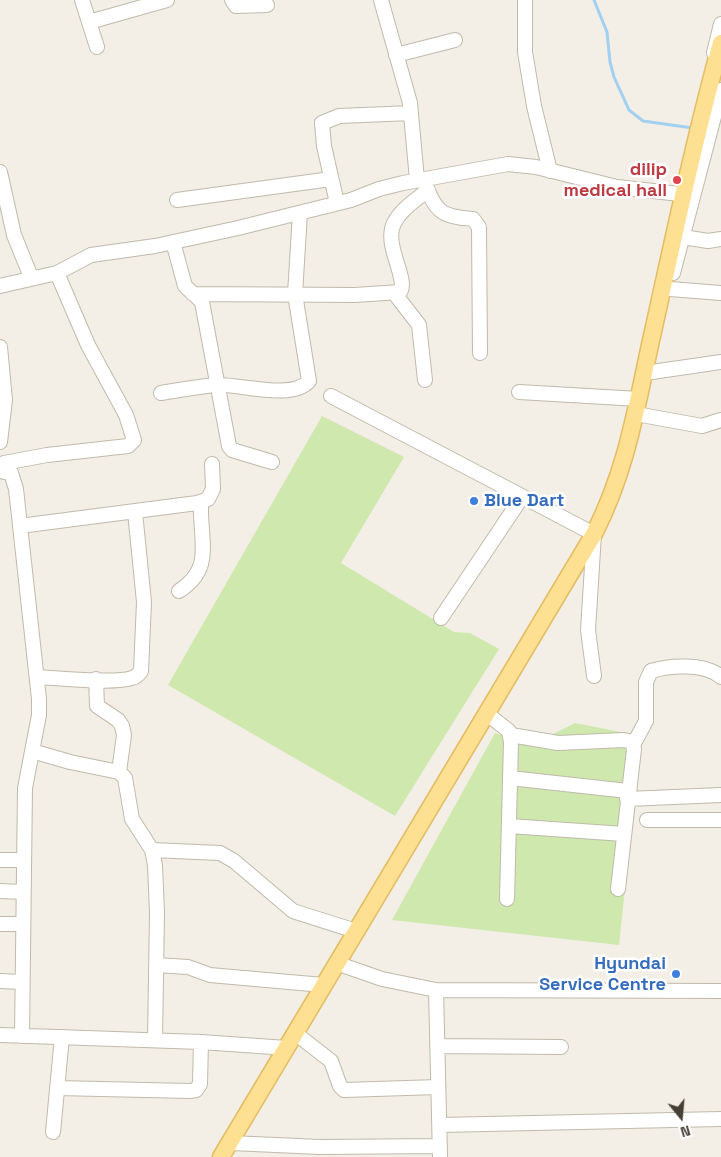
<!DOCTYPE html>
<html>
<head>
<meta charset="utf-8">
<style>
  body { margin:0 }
  #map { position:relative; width:721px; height:1157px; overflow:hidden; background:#f3efe6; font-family:"Space Grotesk",sans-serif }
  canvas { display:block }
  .north { position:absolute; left:656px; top:1092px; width:50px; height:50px; -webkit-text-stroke:4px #fff; paint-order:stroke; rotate:163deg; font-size:14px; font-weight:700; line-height:20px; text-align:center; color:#463f35 }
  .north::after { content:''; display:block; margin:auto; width:18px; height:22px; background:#463f35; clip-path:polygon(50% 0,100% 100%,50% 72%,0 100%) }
</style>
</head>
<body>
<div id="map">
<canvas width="721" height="1157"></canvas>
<div class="north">N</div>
</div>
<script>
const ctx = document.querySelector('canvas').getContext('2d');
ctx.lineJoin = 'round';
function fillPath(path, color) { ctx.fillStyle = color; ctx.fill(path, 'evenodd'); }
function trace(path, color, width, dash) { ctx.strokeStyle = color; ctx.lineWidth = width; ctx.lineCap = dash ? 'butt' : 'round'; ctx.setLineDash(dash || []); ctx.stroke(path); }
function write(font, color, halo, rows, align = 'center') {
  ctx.font = font + ' "Space Grotesk",sans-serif'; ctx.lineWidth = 5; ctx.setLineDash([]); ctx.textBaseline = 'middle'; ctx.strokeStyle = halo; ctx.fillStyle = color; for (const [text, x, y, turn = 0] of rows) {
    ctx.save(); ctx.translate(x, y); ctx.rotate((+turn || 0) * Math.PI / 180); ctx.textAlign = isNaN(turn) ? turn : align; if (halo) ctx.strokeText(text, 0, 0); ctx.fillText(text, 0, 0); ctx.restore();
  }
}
fillPath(new Path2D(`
  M322 416 404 457 341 563 454 632 470 633 499 649 395 816 168 685Z
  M575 723 641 736 619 945 392 920 495 733 531 745Z`), '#cee8ae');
trace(new Path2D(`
  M594 0 607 32 610 62 614 77 629 110 643 121 693 128`), '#a1d0f0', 3);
const minor = new Path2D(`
  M82 0 97 47
  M232 0 236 6 267 5
  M381 0 410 103 417 180
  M525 0V52L534 106 550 171
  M89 22 167 0
  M714 53 721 24
  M396 55 455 40
  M0 172 14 235 31 277
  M424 182C437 212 439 216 473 219L479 227 480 353
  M177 200 331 179
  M337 203 324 146 322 123 339 116 411 113
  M683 237 708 241 721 239
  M173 242 185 286 202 302 229 446 232 450 272 462
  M673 273 721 90
  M0 286 57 273 91 255 155 246 238 228 351 200 379 189 403 183 508 164 536 167 617 187 680 194
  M670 289 721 293
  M193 294 355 295 400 292C409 279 383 245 394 223 401 209 416 200 428 190
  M395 294 419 325 425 380
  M0 347 5 400 0 442
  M645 373 721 362
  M519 392 639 399
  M161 393C179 390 197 387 215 385 237 383 292 401 309 381L295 294 300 213
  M331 396 594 534 588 630 594 676
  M636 414 702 426 721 420
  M4 463 47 455 128 446 134 440 126 415 88 345 57 273
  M0 471 11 473 16 489 39 699V715L25 788 22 1036
  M197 503 208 499 213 489 212 464
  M20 526 197 503 201 505V513C202 548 211 570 179 591
  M441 618 522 497
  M37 677C58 678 115 684 132 678 136 677 139 674 141 671L144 602 135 512
  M96 679 97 706 118 720 122 726 124 735 119 772
  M486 713 509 731 511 742 507 899
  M511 735 558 743 624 740 632 742 634 749 618 889
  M633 745 646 721V682L651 671C670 665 705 663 721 677
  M32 751 70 762 119 772 125 778 132 819 152 850 155 865 157 913 155 1040
  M510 778 628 791
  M627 799 721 795
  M647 820H721
  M509 826 624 834
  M152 850 220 853 234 861 293 911 356 931
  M0 860H24
  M0 891 23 892
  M0 924H23
  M336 963 382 979 436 990 721 991
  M156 965 188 967 210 975 323 985
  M0 981 22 982
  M436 990 440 1157
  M295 1033 331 1061 340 1086 344 1090 438 1087
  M0 1035 201 1042 287 1048
  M437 1046 561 1047
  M57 1088 190 1091 196 1090 200 1084 201 1042
  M440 1125 721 1119
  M53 1132 62 1037
  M231 1143 320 1147 440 1146`);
const major = new Path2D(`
  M221 1157 594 534C629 465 637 401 654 327 675 232 695 137 721 43`);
trace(minor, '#c1baab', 16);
trace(major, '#e4bd63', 19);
trace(minor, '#fff', 14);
trace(major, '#fee093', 16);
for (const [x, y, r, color] of [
  [677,180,5,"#e0444e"],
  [474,501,5,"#3f7fe0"],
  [676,974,5,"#3f7fe0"]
]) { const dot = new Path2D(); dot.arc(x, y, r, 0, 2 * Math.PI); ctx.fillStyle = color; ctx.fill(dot); trace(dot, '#fff', 2); }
write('bold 18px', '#be3a42', '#fff', [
  ["dilip",667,170],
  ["medical hall",667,191]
], 'right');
write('bold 18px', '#366cbe', '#fff', [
  ["Blue Dart",484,501],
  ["Hyundai",666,964,"right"],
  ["Service Centre",666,985,"right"]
], 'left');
</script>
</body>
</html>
